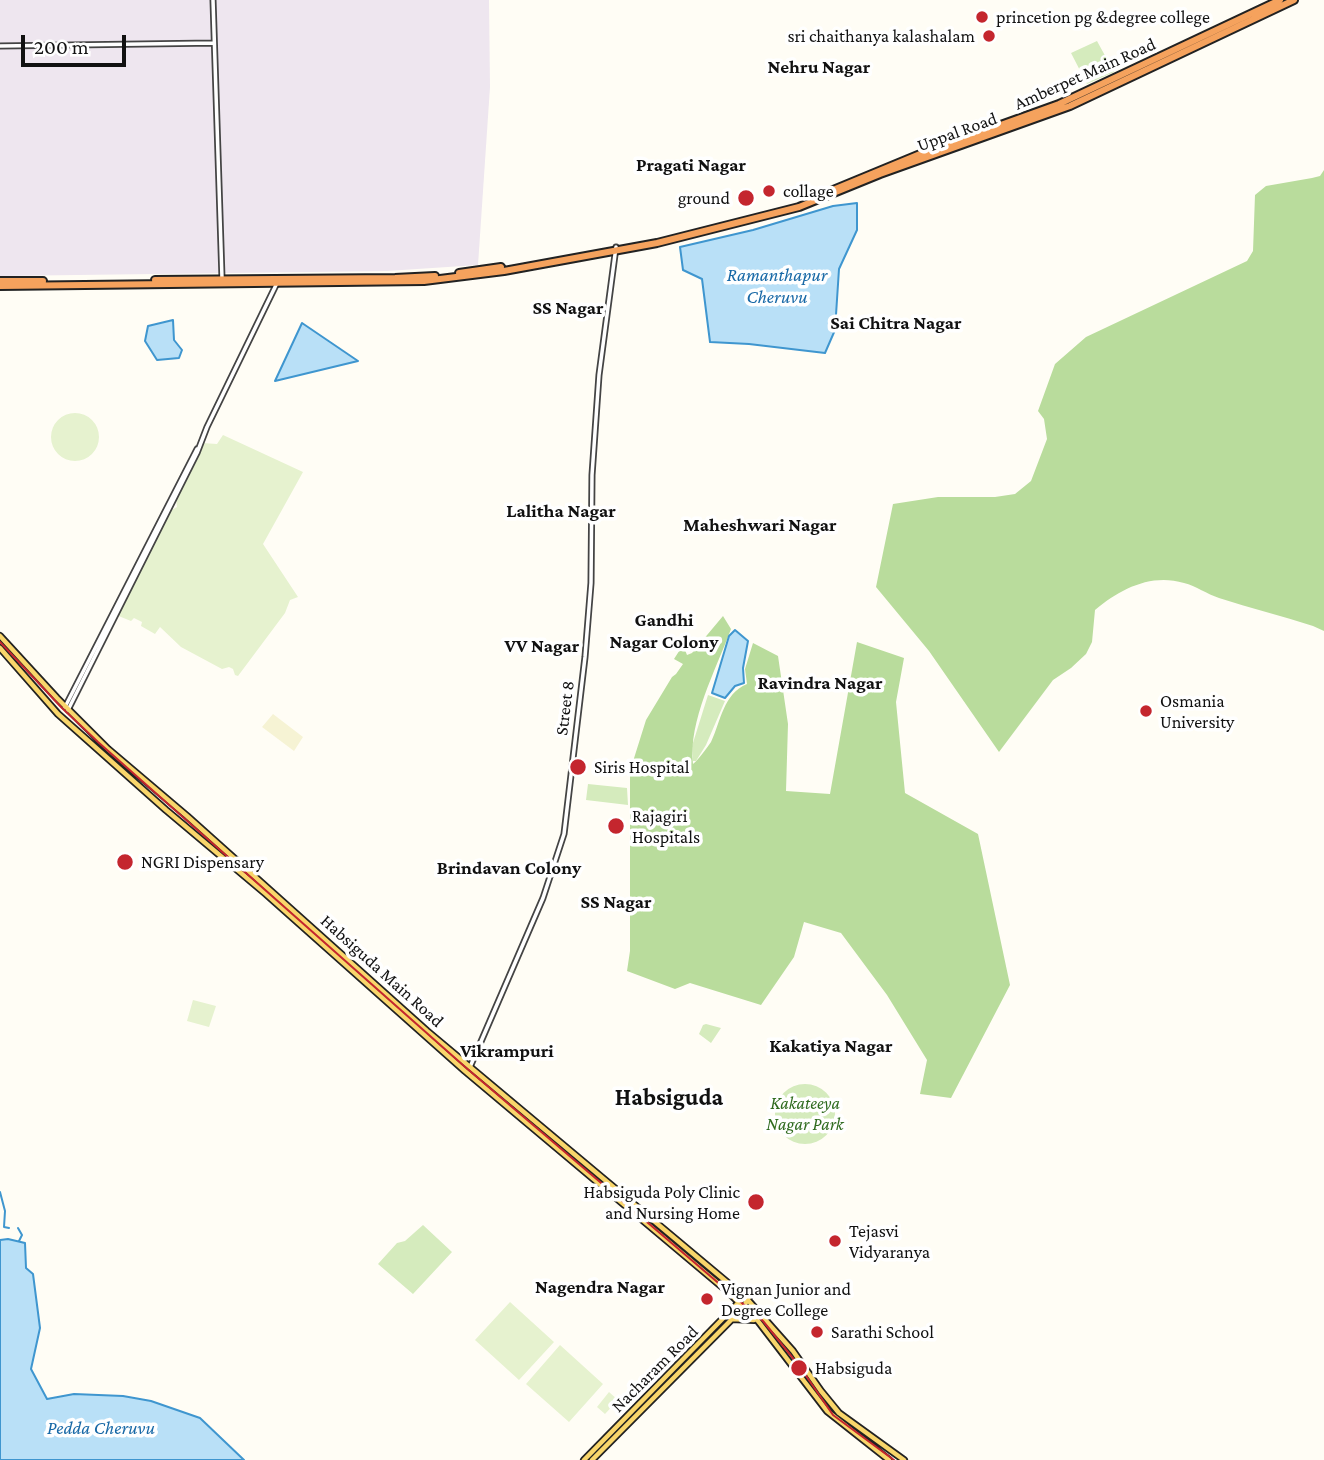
<!DOCTYPE html>
<html>
<head>
<meta charset="utf-8">
<style>
  body { margin:0 }
  #map { position:relative; width:1324px; height:1460px; overflow:hidden; background:#fffdf5; font-family:"Crimson Pro",serif }
  canvas { display:block }
  .scale { position:absolute; left:21px; top:35px; width:105px; height:32px; box-sizing:border-box; border:4px solid #111; border-top:0; padding-left:9px; font-size:21px; line-height:24px; white-space:nowrap; color:#111; -webkit-text-stroke:5px #fff; paint-order:stroke }
</style>
</head>
<body>
<div id="map">
<canvas width="1324" height="1460"></canvas>
<div class="scale">200 m</div>
</div>
<script>
const ctx = document.querySelector('canvas').getContext('2d');
ctx.lineJoin = 'round';
function fillPath(path, color) { ctx.fillStyle = color; ctx.fill(path, 'evenodd'); }
function trace(path, color, width, dash) { ctx.strokeStyle = color; ctx.lineWidth = width; ctx.lineCap = dash ? 'butt' : 'round'; ctx.setLineDash(dash || []); ctx.stroke(path); }
function write(font, color, halo, rows, align = 'center') {
  ctx.font = font + ' "Crimson Pro",serif'; ctx.lineWidth = 7; ctx.setLineDash([]); ctx.textBaseline = 'middle'; ctx.strokeStyle = halo; ctx.fillStyle = color; for (const [text, x, y, turn = 0] of rows) {
    ctx.save(); ctx.translate(x, y); ctx.rotate((+turn || 0) * Math.PI / 180); ctx.textAlign = isNaN(turn) ? turn : align; if (halo) ctx.strokeText(text, 0, 0); ctx.fillText(text, 0, 0); ctx.restore();
  }
}
fillPath(new Path2D(`
  M0 0H489L490 87 478 265 387 271 0 276Z`), '#eee6ef');
fillPath(new Path2D(`
  M273 714 303 737 294 751 262 727Z`), '#f6f3d4');
fillPath(new Path2D(`
  M1097 41 1114 72 1087 84 1071 53Z
  M708 695 725 701 706 745 696 761H693L692 746Z
  M588 784 627 788 628 805 586 800Z
  M706 1024 721 1028 711 1043 699 1034 703 1025Z
  M775 1114a30 30 0 1 1 60 0a30 30 0 1 1-60 0Z
  M423 1225 452 1252 413 1294 378 1264 397 1243 405 1241Z`), '#d5ebbd');
fillPath(new Path2D(`
  M1324 170V631L1313 626C1282 616 1250 608 1219 598 1207 594 1196 586 1184 583 1151 573 1120 589 1095 610L1092 642 1086 654 1071 668 1053 680 999 752 929 651 876 587 893 504 938 497H995L1015 494 1031 481 1047 439 1044 419 1038 411 1055 364 1086 337 1247 261 1253 251 1255 195 1266 186 1312 178 1320 176Z
  M723 616 731 629C716 670 688 721 693 764 699 759 706 749 711 742 721 721 723 694 747 684L745 669 753 643 778 656 788 724 786 791 830 794 857 642 904 658 896 702 905 793 978 834 1010 985 951 1098 920 1094 927 1060 887 995 841 933 804 922 794 957 761 1005 690 983 675 989 627 971 630 951V771L646 720 672 677 676 674 683 664 674 659 683 645 687 655 692 653Z`), '#b9dc9c');
fillPath(new Path2D(`
  M51 437a24 24 0 1 1 48 0a24 24 0 1 1-48 0Z
  M223 435 303 472 263 544 298 597 290 600 285 613 238 676 235 675 233 669 229 667 222 669 181 647 160 627 155 634 141 626 142 622 134 618 131 621 116 615 170 511 177 507 176 497 202 443 217 444Z
  M193 1000 216 1006 209 1027 187 1021Z
  M510 1302 554 1342 519 1380 475 1340Z
  M560 1345 603 1384 569 1422 526 1384Z
  M609 1392 618 1400 605 1414 597 1407Z`), '#e6f2cf');
const water = new Path2D(`
  M857 203V230L839 269 835 330 825 353 749 344 710 342 702 279 683 270 680 247 753 230 833 206Z
  M173 320 174 340 182 350 179 358 157 360 145 341 148 326Z
  M302 323 358 361 275 381Z
  M735 630 748 641 743 668 744 683 735 686 725 698 712 693 729 636Z
  M8 1239 25 1243 26 1268 33 1274 40 1328 31 1369 47 1399 74 1394 123 1396 151 1401 200 1418 244 1460H0V1240Z`);
fillPath(water, '#b9e0f7');
trace(water, '#3f96cf', 2);
trace(new Path2D(`
  M0 1192 5 1211 4 1227 9 1228
  M18 1228 22 1235 19 1241`), '#3f96cf', 2);
const minor = new Path2D(`
  M213 0 222 278
  M0 46 214 43
  M65 707 197 449
  M68 710 197 453 207 427 277 283
  M470 1067 543 898 564 834 585 657 591 583 592 475 599 375 616 247`);
const major = new Path2D(`
  M0 636 57 698 108 749 187 816 427 1031 746 1298 793 1351 821 1391 839 1413 904 1460
  M0 648 58 714 166 810 266 894 465 1071 727 1291 758 1321 827 1411 889 1460
  M731 1319 754 1320
  M584 1460 744 1297
  M592 1460 743 1308 750 1295`);
const highway = new Path2D(`
  M828 192 920 154 1059 104 1280 0
  M459 273 501 267
  M155 280 395 278 435 276
  M0 281H43
  M0 286 424 281 504 271 657 243 799 207 880 174 1070 106 1294 0`);
trace(minor, '#444', 7);
trace(major, '#222', 8);
trace(highway, '#222', 10);
trace(minor, '#fff', 3.5);
trace(major, '#f9d66b', 4.5);
trace(highway, '#f5a25d', 6);
trace(new Path2D(`
  M0 642 61 707 98 742 464 1066 763 1321 800 1367 833 1415 894 1460`), '#c4262e', 2);
for (const [x, y, r, color] of [
  [982,17,7,"#c4262e"],
  [989,36,7,"#c4262e"],
  [769,191,7,"#c4262e"],
  [746,198,9,"#c4262e"],
  [1146,711,7,"#c4262e"],
  [578,767,9,"#c4262e"],
  [616,826,9,"#c4262e"],
  [125,862,9,"#c4262e"],
  [756,1202,9,"#c4262e"],
  [835,1241,7,"#c4262e"],
  [707,1299,7,"#c4262e"],
  [817,1332,7,"#c4262e"],
  [799,1368,9,"#c4262e"]
]) { const dot = new Path2D(); dot.arc(x, y, r, 0, 2 * Math.PI); ctx.fillStyle = color; ctx.fill(dot); trace(dot, '#fff', 2.5); }
write('18px', '#111', '#fff', [
  ["princetion pg &degree college",996,17],
  ["sri chaithanya kalashalam",975,36,"right"],
  ["collage",783,191],
  ["ground",730,198,"right"],
  ["Osmania",1160,701],
  ["University",1160,722],
  ["Siris Hospital",594,767],
  ["Rajagiri",632,816],
  ["Hospitals",632,837],
  ["NGRI Dispensary",141,862],
  ["Habsiguda Poly Clinic",740,1192,"right"],
  ["and Nursing Home",740,1213,"right"],
  ["Tejasvi",849,1231],
  ["Vidyaranya",849,1252],
  ["Vignan Junior and",721,1289],
  ["Degree College",721,1310],
  ["Sarathi School",831,1332],
  ["Habsiguda",815,1368]
], 'left');
write('18px', '#111', '#fff', [
  ["Amberpet Main Road",1085,74,-24],
  ["Uppal Road",957,132,-20],
  ["Street 8",565,708,-83],
  ["Habsiguda Main Road",382,971,42],
  ["Nacharam Road",655,1369,-45]
]);
write('italic 18px', '#2f6b1f', '#fff', [
  ["Kakateeya",805,1103],
  ["Nagar Park",805,1124]
]);
write('bold 19px', '#111', '#fff', [
  ["Nehru Nagar",819,67],
  ["Pragati Nagar",691,165],
  ["SS Nagar",568,308],
  ["Sai Chitra Nagar",896,323],
  ["Lalitha Nagar",561,511],
  ["Maheshwari Nagar",760,525],
  ["Gandhi",664,620],
  ["Nagar Colony",664,642],
  ["VV Nagar",542,646],
  ["Ravindra Nagar",820,683],
  ["Brindavan Colony",509,868],
  ["SS Nagar",616,902],
  ["Kakatiya Nagar",831,1046],
  ["Vikrampuri",507,1051],
  ["Nagendra Nagar",600,1287]
]);
write('italic 19px', '#1768a6', '#fff', [
  ["Ramanthapur",777,275],
  ["Cheruvu",777,297],
  ["Pedda Cheruvu",101,1428]
]);
write('bold 24px', '#111', '#fff', [
  ["Habsiguda",669,1098]
]);
</script>
</body>
</html>
